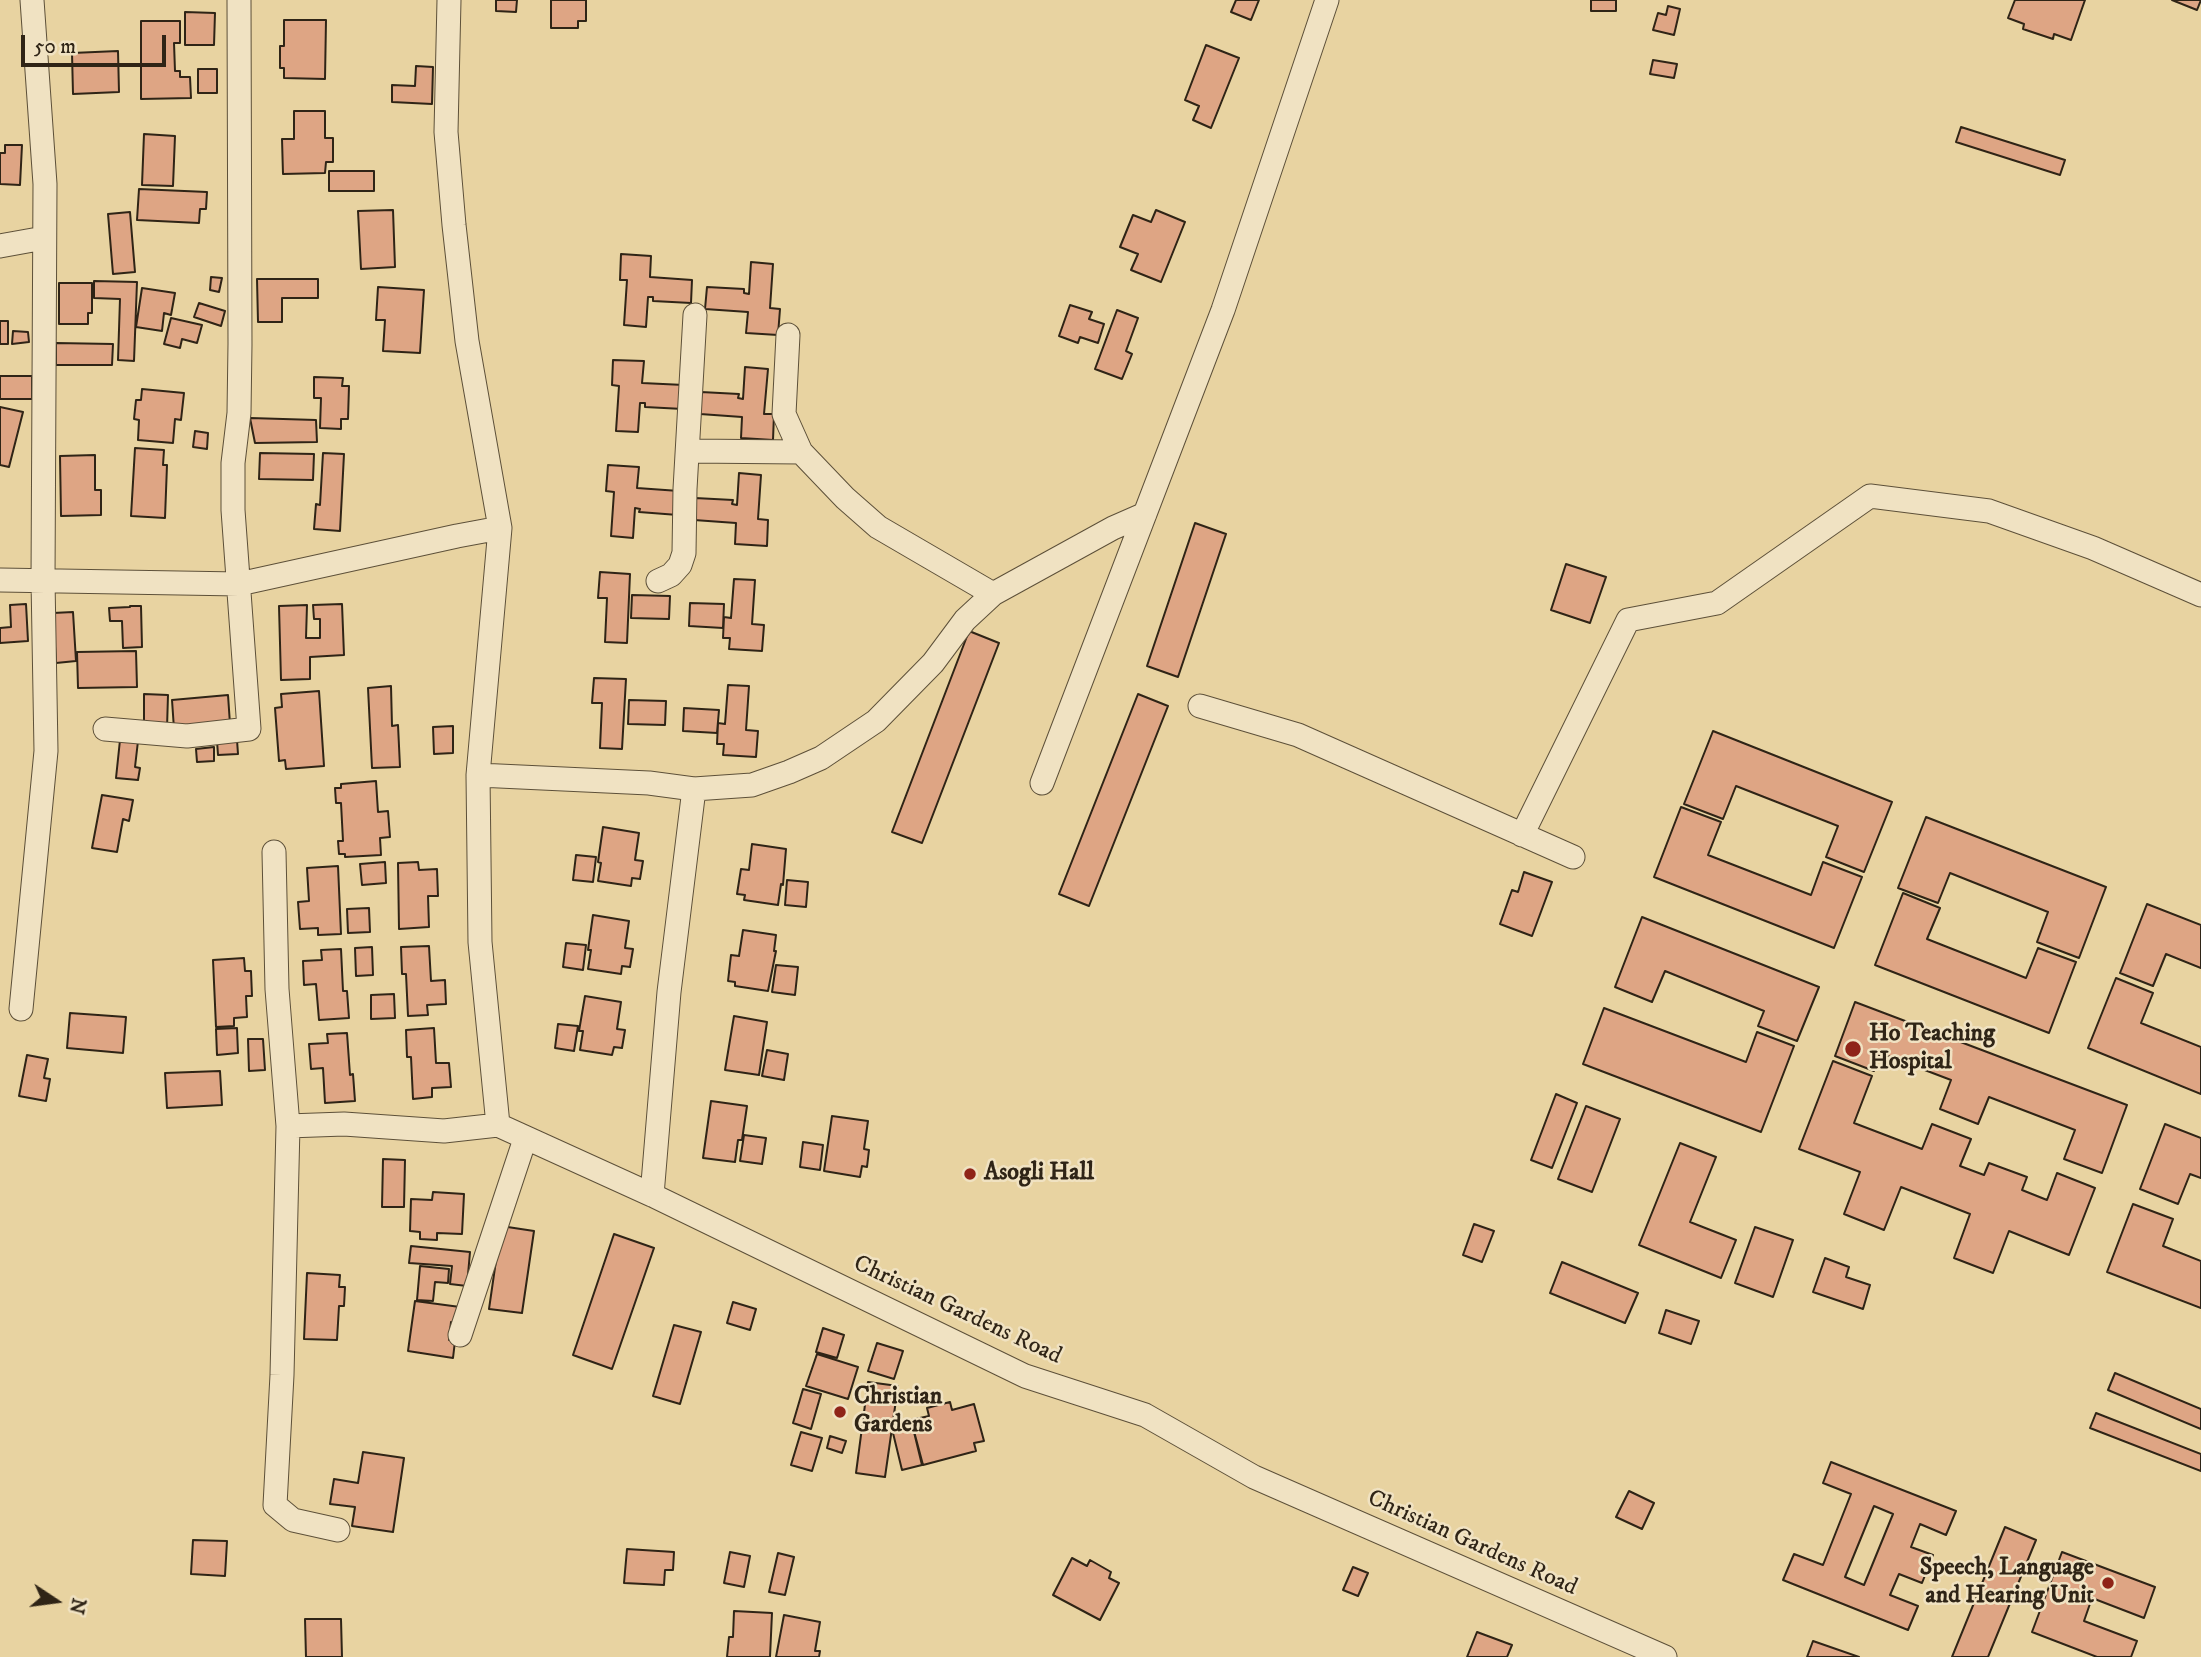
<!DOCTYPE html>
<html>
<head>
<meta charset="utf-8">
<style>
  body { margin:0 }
  #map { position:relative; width:2201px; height:1657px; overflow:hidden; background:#e8d3a1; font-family:"IM FELL DW Pica",serif }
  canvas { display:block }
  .north { position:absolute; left:21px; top:1566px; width:70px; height:70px; -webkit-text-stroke:5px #f0e2c2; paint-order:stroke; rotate:103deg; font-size:19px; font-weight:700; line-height:28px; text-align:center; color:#2f2416 }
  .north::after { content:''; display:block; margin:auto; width:24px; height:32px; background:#2f2416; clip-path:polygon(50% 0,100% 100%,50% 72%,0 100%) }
  .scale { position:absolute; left:21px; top:35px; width:145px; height:32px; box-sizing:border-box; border:4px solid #2f2416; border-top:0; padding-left:9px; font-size:21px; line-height:24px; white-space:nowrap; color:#2f2416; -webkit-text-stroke:5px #f0e2c2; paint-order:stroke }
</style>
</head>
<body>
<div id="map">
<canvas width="2201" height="1657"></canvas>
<div class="north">N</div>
<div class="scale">50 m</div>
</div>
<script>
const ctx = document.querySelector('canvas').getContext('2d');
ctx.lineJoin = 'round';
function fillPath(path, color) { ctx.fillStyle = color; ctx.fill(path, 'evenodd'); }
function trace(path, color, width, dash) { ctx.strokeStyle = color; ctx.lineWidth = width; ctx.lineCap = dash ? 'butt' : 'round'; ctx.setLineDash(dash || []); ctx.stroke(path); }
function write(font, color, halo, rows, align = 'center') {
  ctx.font = font + ' "IM FELL DW Pica",serif'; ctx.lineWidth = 5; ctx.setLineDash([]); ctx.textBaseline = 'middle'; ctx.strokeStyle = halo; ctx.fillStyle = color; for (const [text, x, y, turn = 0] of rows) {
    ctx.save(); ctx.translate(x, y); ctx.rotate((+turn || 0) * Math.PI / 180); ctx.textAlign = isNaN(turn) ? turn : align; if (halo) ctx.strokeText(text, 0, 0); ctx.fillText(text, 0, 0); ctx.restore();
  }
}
const building = new Path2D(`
  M496 0H517L516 12 496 11Z
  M551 0H586V21H578V28H551Z
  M1236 0H1259L1251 20 1231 12Z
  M1591 0H1616V11H1591Z
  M2015 0H2085L2071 40 2054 34 2053 39 2023 29 2024 24 2008 18Z
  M2172 0H2201L2197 10Z
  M1668 6 1680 9 1674 35 1653 30 1658 13 1666 15Z
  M185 12 215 13 214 45H185Z
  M284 20H326L325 79 284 78V68H280V46H284Z
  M141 21H180V43H174L175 71H180V77H190L191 98 141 99Z
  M1206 45 1239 58 1211 128 1193 120 1199 106 1185 100Z
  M118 51 119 92 73 94 72 53Z
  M1653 60 1677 64 1674 78 1650 74Z
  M416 66 433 67 432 104 392 102V85L415 86Z
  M198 69H217V93H198Z
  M294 111H325V138H333V162H326L325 173 283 174 282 139H294Z
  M1961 127 2065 160 2060 175 1956 142Z
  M144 134 175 136 173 186 142 185Z
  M5 145H22L20 185 0 184V153H5Z
  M329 171H374V191H329Z
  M139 189 207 192 206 209H200L199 223 137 220Z
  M393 210 395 267 361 269 358 211Z
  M1156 210 1185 222 1161 282 1131 270 1138 254 1120 247 1133 215 1151 222Z
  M130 212 135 272 113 274 108 214Z
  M621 254 651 256 650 277 692 280 691 303 653 301V297H648L646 327 624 325 627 280H620Z
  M751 262 773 264 770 308 780 309 778 335 746 333 748 312 705 309 707 287 744 289V293L749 294Z
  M211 277 222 278 219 292 210 290Z
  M257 279H318V298H282V322H258Z
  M94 281 137 282 134 361 118 360 120 299 94 298Z
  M59 283H92V313H88V324H59Z
  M378 287 424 290 420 353 383 351 385 320H376Z
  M142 288 175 293 171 315 164 313 162 331 136 327Z
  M199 303 225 311 221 326 194 317Z
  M1070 305 1092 312 1089 319 1104 324 1098 343 1080 337 1078 343 1059 336Z
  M1117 310 1138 318 1126 351 1132 354 1122 379 1095 369Z
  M171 318 202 325 197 343 182 339 180 348 164 344Z
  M0 321H8V344H0Z
  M13 331 28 332 29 342 12 344Z
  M56 343 113 344 112 365H56Z
  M613 360 644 361 642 383 684 385 683 409 645 407V403H640L638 432 616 431 619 386 612 385Z
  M745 367 768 369 764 414H774L773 440 741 438 742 417 700 414 701 392 739 394 738 398 743 399Z
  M0 376H32V399H0Z
  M314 377 343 378 342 386H349L348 419H341V429L320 428 321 398H314Z
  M142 389 184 393 181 420 175 419 173 443 138 440 139 420 134 419 136 400H141Z
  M0 407 23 412 9 467 0 465Z
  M250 418 316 420 317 442 255 443Z
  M195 431 208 433 207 449 193 447Z
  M135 448 164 450 163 465H167L165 518 131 516Z
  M260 453 314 454 313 480 259 479Z
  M323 453 344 454 340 531 314 529 316 504 320 505Z
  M95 455V490H101V515L61 516 60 456Z
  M608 465 639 467 637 488 679 491 678 515 639 512 640 509 635 508 633 538 611 536 614 492 606 491Z
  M739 473 761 475 758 519 768 520 767 546 735 544 736 523 694 520 695 498 733 500 732 504 737 505Z
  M1195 523 1226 534 1178 677 1147 666Z
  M1566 564 1606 577 1590 623 1551 610Z
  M600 572 630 574 627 643 605 642 607 598H598Z
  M734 579 755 580 752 624 764 625 762 651 729 649 730 638H723L724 617 731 618Z
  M632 595 670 596 669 619 631 618Z
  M690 603 724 604 723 628 689 626Z
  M26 604 28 641 0 643V628L11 627 10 605Z
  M342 604 344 655 310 657V679L281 680 279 606 307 605 306 638H320V619H314L313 605Z
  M130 606H141L142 647 123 648 122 621H110L109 608 130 607Z
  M73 612 76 661 56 663 53 613Z
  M969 631 999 643 922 843 892 832Z
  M136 651 137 687 78 688 77 652Z
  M594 678 626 679 622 749 600 748 602 703H592Z
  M728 685 749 686 746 730 758 731 756 757 723 755 724 744H717L718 723 725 724Z
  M391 686 392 726 398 725 400 767 372 768 368 688Z
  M319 691 324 766 286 769 285 760 279 761 275 708 282 707 281 694Z
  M144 694 168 695 167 728H144Z
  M1138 694 1168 706 1089 906 1059 894Z
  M228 695 230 724 174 729 172 700Z
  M629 700 666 701 665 725 628 724Z
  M684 708 719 710 717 733 683 731Z
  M453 726V753L434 754 433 727Z
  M1713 731 1892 802 1864 872 1826 857 1838 826 1736 786 1723 819 1684 804Z
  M120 740 138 741 135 767 140 768 138 780 116 778Z
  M237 740 238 754 218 755 217 741Z
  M214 747V761L197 762 196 749Z
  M376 781 378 812 388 811 390 837 380 838 381 855 345 857V854H339L338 841H343L341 803H336L335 788H341V784Z
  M102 795 133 800 129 821 123 819 117 852 92 848Z
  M1681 807 1721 822 1708 855 1811 895 1823 862 1862 877 1834 948 1654 877Z
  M1926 817 2106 887 2079 958 2037 942 2048 912 1950 873 1938 903 1898 888Z
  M603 827 639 833 635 860 643 861 640 879 632 878 631 886 598 881 601 863 598 862Z
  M752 844 786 849 783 885 781 884 778 905 744 900 745 895 737 894 741 869 749 870Z
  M576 855 596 857 593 882 573 880Z
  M385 862 386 883 362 885 360 864Z
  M418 862 419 870 437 869 438 896H428L429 927 399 929 398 863Z
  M338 866 341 934 318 935V928L300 929 298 902 309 901 307 868Z
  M1524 872 1552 882 1532 936 1500 924 1512 890 1518 892Z
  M787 880 808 882 806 907 785 905Z
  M1903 893 1940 908 1927 939 2026 978 2038 948 2076 962 2049 1033 1875 965Z
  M2147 904 2201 925V968L2166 954 2153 986 2120 973Z
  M369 908 370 932 348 933 347 909Z
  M593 915 629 921 625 948 633 949 630 967 622 966 621 974 588 969 591 950H588Z
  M1642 917 1819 987 1797 1041 1758 1026 1764 1011 1665 971 1652 1002 1615 987Z
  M743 930 776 935 774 951H776L768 991 735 986V982L728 981 731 955 739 956Z
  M566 943 586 945 583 970 563 967Z
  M429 946 431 981 445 980 446 1004 427 1005 428 1015 408 1016 406 974H402L401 947Z
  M372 947 373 975 356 976 355 948Z
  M341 949 343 991H347L349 1018 319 1020 316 984 304 985 303 961 322 960 321 950Z
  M244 958 245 971H251L252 996H246L247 1017 234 1018V1026L216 1027 213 960Z
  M776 965 798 967 795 995 772 992Z
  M2116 978 2153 993 2141 1023 2201 1047V1094L2088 1048Z
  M394 994 395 1018 371 1019V995Z
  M585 996 621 1002 617 1029 625 1030 622 1048 614 1047 612 1055 580 1050 583 1031H579Z
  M1855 1002 2127 1105 2102 1173 2064 1159 2075 1130 1989 1097 1978 1124 1940 1109 1951 1080 1880 1053 1874 1071 1835 1056Z
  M1604 1008 1746 1062 1757 1032 1794 1046 1761 1132 1583 1064Z
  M70 1013 126 1017 123 1053 67 1048Z
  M734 1016 767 1022 759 1075 725 1070Z
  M558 1024 578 1026 574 1051 555 1048Z
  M237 1028 238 1053 217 1055 216 1029Z
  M434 1028 436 1063H449L451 1087 432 1088V1097L413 1099 411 1057H407L406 1030Z
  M347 1033 350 1075 353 1074 355 1101 325 1103 323 1068 311 1069 309 1044 328 1043 327 1034Z
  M248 1039H263L265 1070 249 1071Z
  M767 1050 788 1054 784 1080 762 1076Z
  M27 1055 48 1059 44 1078 50 1079 46 1101 19 1096Z
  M1833 1061 1872 1076 1854 1123 1922 1149 1932 1124 1971 1139 1960 1166 1984 1175 1989 1163 2027 1177 2022 1190 2047 1200 2057 1173 2095 1188 2069 1255 2009 1231 1993 1273 1954 1258 1970 1214 1901 1187 1884 1230 1844 1214 1860 1172 1799 1149Z
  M220 1071 222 1105 167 1108 165 1073Z
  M1556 1094 1577 1103 1552 1168 1531 1160Z
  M711 1101 747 1106 742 1140H738L735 1162 703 1158Z
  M1586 1106 1620 1119 1592 1192 1558 1179Z
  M832 1116 868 1121 864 1149 869 1150 867 1167 862 1166 860 1177 824 1171Z
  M2165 1124 2201 1138V1178L2190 1174 2178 1204 2140 1189Z
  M744 1135 766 1138 762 1164 740 1161Z
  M803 1142 823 1145 820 1170 800 1167Z
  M1680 1143 1716 1157 1690 1222 1736 1240 1721 1278 1639 1245Z
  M383 1159 405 1160 404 1207H382Z
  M433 1192 464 1194 462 1234 437 1233V1240L420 1239V1232L410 1231 411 1199 432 1200Z
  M2133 1204 2173 1219 2163 1246 2201 1261V1308L2107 1272Z
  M1474 1224 1494 1231 1482 1262 1463 1255Z
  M501 1226 534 1231 522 1313 489 1309Z
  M1755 1227 1793 1240 1773 1297 1735 1283Z
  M614 1234 654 1248 612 1369 573 1355Z
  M411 1246 470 1252 467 1286 450 1284 452 1266 409 1263Z
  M1825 1258 1849 1267 1846 1277 1870 1285 1863 1309 1813 1292Z
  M1562 1262 1638 1293 1625 1323 1550 1293Z
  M420 1266 449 1269 448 1283 435 1282 433 1301 417 1300Z
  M307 1273 340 1275 339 1287H345L344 1306H339L337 1340 304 1339Z
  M415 1301 460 1307 458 1323 451 1322 449 1340 455 1341 453 1358 408 1351Z
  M733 1302 756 1309 750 1330 727 1323Z
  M1666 1310 1699 1321 1691 1344 1659 1333Z
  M674 1325 701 1332 680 1404 653 1396Z
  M823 1328 844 1335 837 1358 816 1352Z
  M877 1343 903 1351 894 1379 868 1371Z
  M817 1354 858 1367 848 1399 806 1386Z
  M2115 1373 2201 1409V1429L2108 1390Z
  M868 1382 898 1386 885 1477 856 1473Z
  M803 1389 821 1394 811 1429 793 1423Z
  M950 1402 952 1410 974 1404 984 1441 974 1443 976 1451 923 1465 911 1420 929 1416 927 1408Z
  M2096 1413 2201 1454V1471L2090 1428Z
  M913 1428 922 1465 902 1470 893 1433Z
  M801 1432 822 1438 812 1471 791 1465Z
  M830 1436 846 1441 842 1453 827 1448Z
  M363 1452 404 1458 393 1532 352 1526 355 1507 330 1504 334 1479 358 1483Z
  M1831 1462 1956 1511 1946 1535 1920 1524 1911 1547 1933 1555 1922 1583 1899 1574 1890 1595 1918 1606 1908 1630 1783 1580 1794 1554 1823 1565 1851 1494 1823 1483ZM1874 1506 1893 1514 1864 1585 1845 1577Z
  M1629 1491 1654 1503 1642 1529 1616 1517Z
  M2005 1527 2036 1540 1988 1657H1952Z
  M193 1540 227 1541 225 1576 191 1574Z
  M627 1549 674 1552 673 1570H665L664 1585 624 1583Z
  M730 1552 750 1556 744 1587 724 1583Z
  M2062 1552 2155 1587 2144 1618 2092 1598 2084 1621 2137 1641 2131 1657H2097L2032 1632Z
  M778 1553 794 1557 785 1595 769 1592Z
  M1072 1558 1087 1566 1090 1560 1111 1572 1109 1578 1119 1583 1100 1620 1053 1595Z
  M1353 1567 1368 1573 1358 1596 1343 1590Z
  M734 1611 772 1613 770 1657H727L729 1637H733Z
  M784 1615 820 1622 815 1651H820L819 1657H776Z
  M305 1619H341L342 1657H306Z
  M1477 1632 1512 1645 1507 1657H1467Z
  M1813 1641 1859 1657H1807Z`);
fillPath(building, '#dea584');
trace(building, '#2f2416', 2);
const minor = new Path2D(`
  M449 0 446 132 454 225 467 341 500 528 478 775 480 942 498 1125
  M0 246 44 238
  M788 335 784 414 801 452 845 498 878 527 993 594
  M689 451 801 452
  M0 580 239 584 457 536 500 528
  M658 581 671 575 680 565 684 553 685 489 695 315
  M1200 706 1298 735 1573 857
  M105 729 187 736 249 729 233 510V463L239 413 240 344 239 0
  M478 775 649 783 694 789 752 785 789 772 821 758 876 721 933 663 965 620 993 594 1113 528 1145 514
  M1042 783 1223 310 1327 0
  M1522 835 1628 620 1717 603 1870 496 1989 511 2093 548 2201 595
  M274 852 277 989 288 1126 282 1375 275 1505 293 1520 338 1530
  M21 1009 46 751 43 580 45 184 32 0
  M288 1126 344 1124 444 1131 498 1125 652 1195 1025 1376 1145 1415 1254 1477 1665 1657
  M652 1195 669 992 694 789
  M460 1335 525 1139`);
trace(minor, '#5d5039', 25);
trace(minor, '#f0e2c2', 23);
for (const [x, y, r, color] of [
  [1853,1049,9,"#8f2418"],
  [970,1174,7,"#8f2418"],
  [840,1412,7,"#8f2418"],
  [2108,1583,7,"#8f2418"]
]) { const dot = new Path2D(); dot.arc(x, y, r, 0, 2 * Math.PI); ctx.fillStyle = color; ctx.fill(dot); trace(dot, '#f0e2c2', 2.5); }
write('bold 24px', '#2f2416', '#f0e2c2', [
  ["Ho Teaching",1869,1035],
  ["Hospital",1869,1063],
  ["Asogli Hall",984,1174],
  ["Christian",854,1398],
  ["Gardens",854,1426],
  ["Speech, Language",2094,1569,"right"],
  ["and Hearing Unit",2094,1597,"right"]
], 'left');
write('24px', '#2f2416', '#f0e2c2', [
  ["Christian Gardens Road",957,1311,25],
  ["Christian Gardens Road",1472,1544,24]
]);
</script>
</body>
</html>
